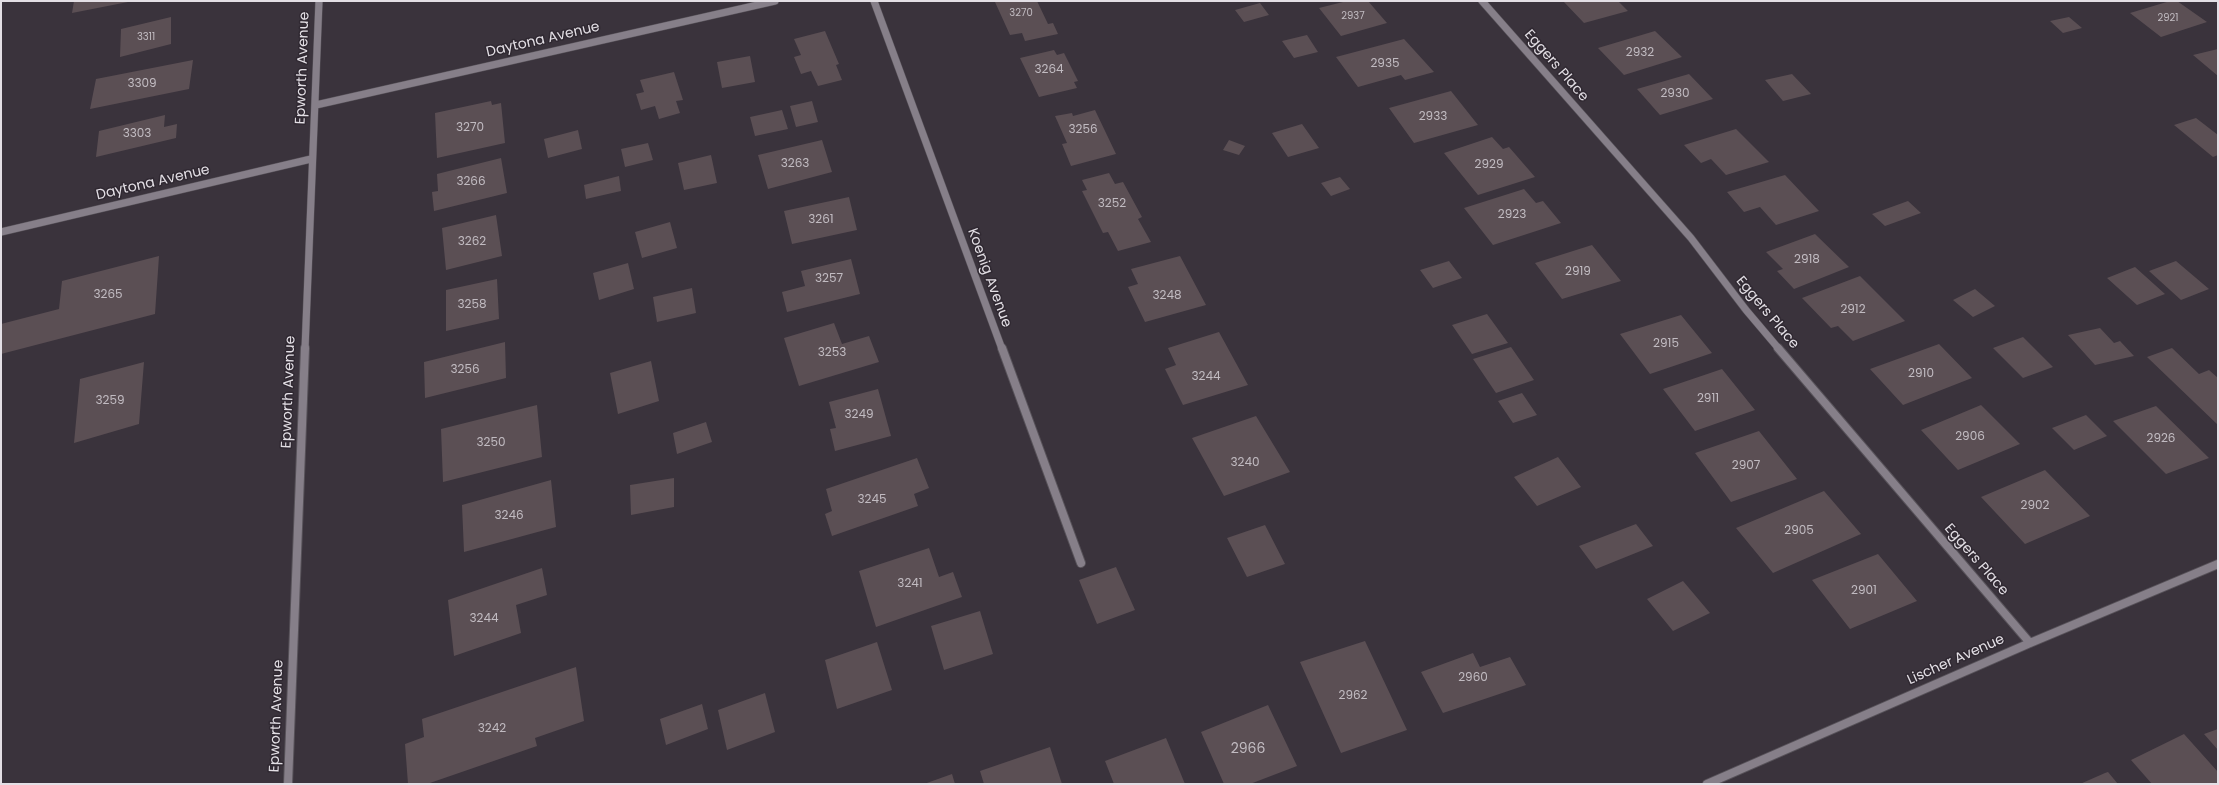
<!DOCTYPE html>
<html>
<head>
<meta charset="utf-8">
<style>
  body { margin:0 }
  #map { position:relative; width:2219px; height:785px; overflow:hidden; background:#3a333c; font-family:Poppins,sans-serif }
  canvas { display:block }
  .frame { position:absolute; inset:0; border:2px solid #e3dfe5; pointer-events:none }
</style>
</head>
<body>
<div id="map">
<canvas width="2219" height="785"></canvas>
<div class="frame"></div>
</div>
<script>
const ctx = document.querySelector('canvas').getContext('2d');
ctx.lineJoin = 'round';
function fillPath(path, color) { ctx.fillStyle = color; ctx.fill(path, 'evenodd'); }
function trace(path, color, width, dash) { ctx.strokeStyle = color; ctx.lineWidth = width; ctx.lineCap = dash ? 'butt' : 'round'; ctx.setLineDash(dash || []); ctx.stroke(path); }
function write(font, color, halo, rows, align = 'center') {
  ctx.font = font + ' Poppins,sans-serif'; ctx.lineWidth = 3; ctx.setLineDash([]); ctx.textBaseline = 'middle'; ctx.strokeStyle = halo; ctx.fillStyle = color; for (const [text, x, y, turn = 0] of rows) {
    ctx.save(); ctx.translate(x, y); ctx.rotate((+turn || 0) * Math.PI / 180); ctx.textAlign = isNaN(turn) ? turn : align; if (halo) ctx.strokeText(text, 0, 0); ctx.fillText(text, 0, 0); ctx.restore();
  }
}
fillPath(new Path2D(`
  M74 1H128V2L72 13Z
  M1002 1H1037L1048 24 1053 23 1058 34 1025 41 1022 33 1010 35 995 2Z
  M1347 1H1368L1387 23 1341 36 1319 8Z
  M1563 1H1618L1628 11 1584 23Z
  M2170 1H2177L2207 22 2161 37 2130 13Z
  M1260 3 1269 15 1244 22 1235 10Z
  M171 17V44L120 57 121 29Z
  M2069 17 2082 28 2063 33 2050 21Z
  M825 31 839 64 836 65 842 80 818 86 811 71 801 74 794 57 801 55 794 39Z
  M1655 31 1682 57 1624 75 1598 48Z
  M1307 35 1318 52 1294 58 1282 41Z
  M1404 39 1434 72 1405 80 1401 75 1358 87 1336 57Z
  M2218 49V76L2193 55Z
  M1054 50 1057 55 1064 53 1078 81 1074 82 1077 88 1039 97 1020 58Z
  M750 56 755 82 722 88 717 62Z
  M193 60 189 89 90 109 96 79Z
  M674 72 683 100 676 101 680 113 659 119 655 106 641 110 636 94 644 92 640 80Z
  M1689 74 1713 99 1660 115 1637 89Z
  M1792 74 1811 94 1783 101 1765 80Z
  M1451 91 1478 125 1414 143 1389 108Z
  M491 101 492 105 501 103 505 143 437 158 435 113Z
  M812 101 818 122 796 127 790 106Z
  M782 110 788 129 755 136 750 117Z
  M1095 110 1116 154 1071 166 1062 144 1067 143 1055 116 1072 113 1073 116Z
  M165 115 164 127 177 124 176 138 96 157 99 131Z
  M2196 118 2218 135V155L2213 157 2174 125Z
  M1302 124 1319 148 1288 157 1272 133Z
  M1736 129 1769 162 1726 175 1711 159 1701 163 1684 145Z
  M578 130 582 149 548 158 544 139Z
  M1492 137 1503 149 1509 147 1535 177 1478 195 1444 153Z
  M822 140 832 172 768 189 758 155Z
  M1229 140 1245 146 1239 155 1223 150Z
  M648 143 653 160 625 167 621 149Z
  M711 155 717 183 684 190 678 163Z
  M501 158 507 193 434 211 432 192 438 191 437 174Z
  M1109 173 1115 184 1123 182 1142 217 1138 219 1151 242 1118 251 1108 232 1103 233 1082 191 1087 190 1082 180Z
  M1785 175 1819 211 1776 225 1760 207 1744 212 1727 192Z
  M619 176 621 191 586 199 584 185Z
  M1340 177 1350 189 1331 196 1321 183Z
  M1524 189 1536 203 1543 201 1561 223 1493 245 1464 208Z
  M849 197 857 230 792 244 784 211Z
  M1908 201 1921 213 1885 226 1872 214Z
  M496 215 502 256 446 270 442 228Z
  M670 222 677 248 642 258 635 232Z
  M1815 234 1849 267 1794 289 1777 271 1783 269 1766 252Z
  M1592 245 1621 281 1562 299 1535 263Z
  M159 256 155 314 1 354V324L59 309 62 281Z
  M1180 256 1206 305 1145 322 1128 287 1138 284 1131 269Z
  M851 259 860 294 787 312 782 292 805 286 801 271Z
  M1449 261 1462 278 1433 288 1420 270Z
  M2176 261 2209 289 2181 300 2149 271Z
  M628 263 634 289 599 300 593 273Z
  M2135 267 2165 294 2137 305 2107 278Z
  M1860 276 1905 321 1853 341 1838 326 1831 328 1802 298Z
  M497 279 499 319 446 331V290Z
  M692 288 696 313 657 322 653 297Z
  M1975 289 1995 306 1973 317 1953 300Z
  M1487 314 1508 343 1472 354 1452 325Z
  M1681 315 1712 353 1650 374 1620 334Z
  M834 323 842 344 869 336 879 362 799 386 784 338Z
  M2100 328 2114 343 2120 341 2134 356 2095 365 2068 335Z
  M1219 332 1248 385 1183 405 1165 369 1176 365 1168 348Z
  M2023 337 2053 367 2023 378 1993 348Z
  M505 342 506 378 425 398 424 362Z
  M1939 344 1972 378 1903 405 1870 369Z
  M1511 347 1534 380 1496 393 1473 359Z
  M2172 348 2199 374 2209 370 2218 378V425L2147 357Z
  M651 361 659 401 618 414 610 373Z
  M144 362 139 424 74 443 80 379Z
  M1722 369 1755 410 1695 431 1663 389Z
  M878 389 891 436 835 451 830 429 836 428 829 402Z
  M1522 393 1537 415 1513 423 1498 401Z
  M537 405 542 457 443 482 441 429Z
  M1981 405 2020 444 1958 470 1921 430Z
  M2156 406 2209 458 2166 474 2113 421Z
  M2086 415 2107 436 2074 450 2052 428Z
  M1256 416 1290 472 1224 496 1192 438Z
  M706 422 712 442 677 454 673 433Z
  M1759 431 1797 479 1731 502 1695 453Z
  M1558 457 1581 487 1537 506 1514 477Z
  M917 458 929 488 914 494 918 506 832 536 825 514 832 511 826 489Z
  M2045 470 2090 516 2025 544 1981 497Z
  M674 478V507L631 515 630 485Z
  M551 480 556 527 464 552 462 505Z
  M1824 491 1861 534 1773 573 1736 528Z
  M1636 524 1653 546 1596 569 1579 546Z
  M1265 525 1285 564 1247 577 1227 538Z
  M929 548 939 577 953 572 962 597 876 627 859 571Z
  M1878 554 1917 601 1850 629 1812 580Z
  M1116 567 1135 610 1097 624 1079 580Z
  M542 568 547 595 516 605 521 633 454 656 448 600Z
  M1683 581 1710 613 1673 631 1647 599Z
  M980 611 993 654 944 670 931 626Z
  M1365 641 1407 730 1341 753 1300 662Z
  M877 642 892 690 837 709 825 660Z
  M1473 653 1480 667 1510 657 1526 685 1443 713 1421 672Z
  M576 667 584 721 535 738 537 746 427 784H408L405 744 424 737 422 719Z
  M765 693 775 732 727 750 718 710Z
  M702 704 708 729 666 745 660 719Z
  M1268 705 1297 766 1250 784H1224L1201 732Z
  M2218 729V750L2204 734Z
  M2184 734 2218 772V784H2152L2131 760Z
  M1166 738 1185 784H1114L1105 761Z
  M1050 747 1062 784H984L980 771Z
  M2108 772 2118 784H2080L2105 773Z
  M952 774 955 784H924Z`), '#5b4f54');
const streetFar1 = new Path2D(`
  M874 1 1002 349
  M1482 1 1691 238 1746 310 1779 349
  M316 105 775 1
  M1 232 311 159
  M305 349 319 1`);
const street = new Path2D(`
  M1002 348 1081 563
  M1778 348 2030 643
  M288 784 305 348
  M1707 784 2030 643 2218 564`);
trace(streetFar1, '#575259', 8);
trace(street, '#575259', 10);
trace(streetFar1, '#867f89', 7);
trace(street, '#867f89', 8);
write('10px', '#c1bbc1', null, [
  ["3270",1021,13],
  ["2937",1353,16],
  ["2921",2168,18],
  ["3311",146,37]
]);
write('12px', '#c1bbc1', null, [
  ["2932",1640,53],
  ["2935",1385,64],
  ["3264",1049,70],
  ["3309",142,84],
  ["2930",1675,94],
  ["2933",1433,117],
  ["3270",470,128],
  ["3256",1083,130],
  ["3303",137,134],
  ["3263",795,164],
  ["2929",1489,165],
  ["3266",471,182],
  ["3252",1112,204],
  ["2923",1512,215],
  ["3261",821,220],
  ["3262",472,242],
  ["2918",1807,260],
  ["2919",1578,272],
  ["3257",829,279],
  ["3265",108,295],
  ["3248",1167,296],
  ["3258",472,305],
  ["2912",1853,310],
  ["2915",1666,344],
  ["3253",832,353],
  ["3256",465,370],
  ["2910",1921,374],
  ["3244",1206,377],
  ["2911",1708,399],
  ["3259",110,401],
  ["3249",859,415],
  ["2906",1970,437],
  ["2926",2161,439],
  ["3250",491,443],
  ["3240",1245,463],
  ["2907",1746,466],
  ["3245",872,500],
  ["2902",2035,506],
  ["3246",509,516],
  ["2905",1799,531],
  ["3241",910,584],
  ["2901",1864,591],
  ["3244",484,619],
  ["2960",1473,678],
  ["2962",1353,696],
  ["3242",492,729]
]);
write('14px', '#e3dfe5', '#302932', [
  ["Daytona Avenue",543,40,-13],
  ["Eggers Place",1556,66,49],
  ["Epworth Avenue",303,68,-88],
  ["Daytona Avenue",153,183,-13],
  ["Koenig Avenue",989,278,70],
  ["Eggers Place",1767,313,50],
  ["Epworth Avenue",289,392,-88],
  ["Eggers Place",1976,560,49],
  ["Lischer Avenue",1956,660,-24],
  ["Epworth Avenue",277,716,-88]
]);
write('14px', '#c1bbc1', null, [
  ["2966",1248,749]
]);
</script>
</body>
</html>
